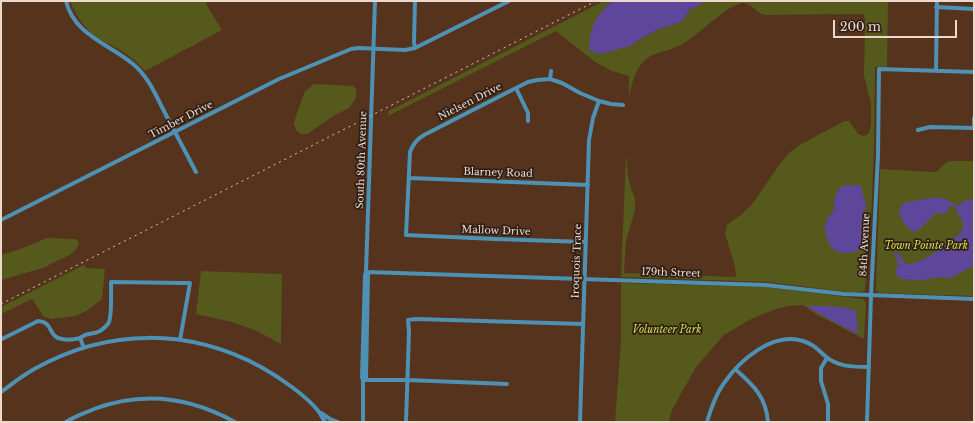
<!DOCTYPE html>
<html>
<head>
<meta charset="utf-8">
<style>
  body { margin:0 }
  #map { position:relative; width:975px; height:423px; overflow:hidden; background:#55331c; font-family:"Libre Baskerville",serif }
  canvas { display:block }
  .frame { position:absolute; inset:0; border:2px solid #eed8cb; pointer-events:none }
  .scale { position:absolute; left:833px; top:20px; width:124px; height:18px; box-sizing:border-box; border:2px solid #eed8cb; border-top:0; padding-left:5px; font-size:12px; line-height:14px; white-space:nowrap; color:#eed8cb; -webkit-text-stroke:3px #2f1f15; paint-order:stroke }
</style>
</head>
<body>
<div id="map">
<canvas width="975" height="423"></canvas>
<div class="frame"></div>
<div class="scale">200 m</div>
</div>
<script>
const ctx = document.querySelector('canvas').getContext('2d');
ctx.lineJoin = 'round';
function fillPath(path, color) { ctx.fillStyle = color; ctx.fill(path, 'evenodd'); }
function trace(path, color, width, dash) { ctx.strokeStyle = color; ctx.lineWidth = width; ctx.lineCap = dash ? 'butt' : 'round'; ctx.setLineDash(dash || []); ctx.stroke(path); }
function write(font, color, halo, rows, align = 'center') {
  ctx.font = font + ' "Libre Baskerville",serif'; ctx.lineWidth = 3.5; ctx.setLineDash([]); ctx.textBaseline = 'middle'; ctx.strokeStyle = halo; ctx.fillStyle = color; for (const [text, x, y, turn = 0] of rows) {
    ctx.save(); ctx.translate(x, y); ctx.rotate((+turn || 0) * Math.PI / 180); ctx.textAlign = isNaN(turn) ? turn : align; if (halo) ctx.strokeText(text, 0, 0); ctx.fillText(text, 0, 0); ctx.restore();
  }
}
fillPath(new Path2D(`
  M70 1H207L206 4 222 30 145 71C139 64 132 58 125 53 117 47 108 44 100 39 86 31 76 16 70 1Z
  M604 1H611L608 5 600 15 591 32 630 46 642 38 659 29 681 22 691 9 707 1H888L887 67H875L874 148 871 220 865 289 864 291 861 292H847L768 282 621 277 626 155 628 176 631 188 635 199V211L626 240 624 273 736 277 735 267 725 233 727 225 742 214 753 203 764 187 780 164 789 153 798 146 844 121H849L858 134 863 136 867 135 869 133 871 125V103L864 76 865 22C865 18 865 16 862 14L765 15C757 14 753 4 744 3 732 2 704 29 694 36 689 40 682 45 676 47 665 52 651 53 643 62 634 72 631 86 629 99V76L612 71 595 62 556 31 388 116 389 111Z
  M314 84 354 86 356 90V98L349 108 335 115 307 134H301L297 131 294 124 295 119 305 91Z
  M948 161H974V296L879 293 876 290V287L880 169 936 172Z
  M47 238 76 239 79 243C75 257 57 259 46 267L1 280V255L23 248Z
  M84 265 86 268 105 269 104 280 102 299 88 310 76 316 51 319 44 317 32 299 1 314V307Z
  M201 271 282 274 281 344 257 331 232 322 196 314Z
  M621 283 767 287 863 299 866 303 864 339 816 314 803 305 788 306 773 310 751 319 724 335 696 367 671 412 669 422H615L621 341Z`), '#55591b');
fillPath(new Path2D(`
  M611 1H707L691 9 681 22 659 29 642 38 630 46 600 54 589 50C589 37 592 24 600 14 604 9 608 6 611 1Z
  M855 185 860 186 862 188C862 196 867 203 866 210L862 211 863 213 866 217 863 237 864 246C859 251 855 252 847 253 844 253 841 253 838 252 829 249 825 235 825 226 826 216 832 216 834 208 835 206 834 204 834 202 835 197 838 187 843 186 846 185 851 185 855 185Z
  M934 197 946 199 956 205H959C964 200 967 199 974 200V265L953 277 948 278 938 277 923 280H914L902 279 896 275C895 268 901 261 895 256L894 252C904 253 900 265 910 264 920 264 961 238 963 228 965 219 956 215 956 208L953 206H950L946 213 934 214C930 219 920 230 914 232 906 228 902 221 899 213L902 205 904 203Z
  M807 306C814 305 851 306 855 311 858 315 857 328 858 334H857L855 333 818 313Z`), '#5e469b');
trace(new Path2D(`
  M66 1C74 35 109 44 133 64 149 77 157 98 166 115 176 134 186 153 196 172
  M936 7 974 9
  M415 48 414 42 415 1
  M936 71 937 1
  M550 79 551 71
  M516 88 528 113V121
  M974 128V118
  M918 130 930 127 974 128
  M409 178 588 185
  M1 220 279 79 351 49 358 48 405 50 415 48 509 1
  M586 242 495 239 406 235 410 152C413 144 417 139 424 135L516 88 528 82 537 80 550 79 562 83 580 93 599 101 611 104 623 105
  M366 272 766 285 844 294 974 299
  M1 337 2 339 38 321C53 322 48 334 58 338 64 340 73 340 80 338 82 337 83 336 85 335 91 333 94 334 100 331 103 329 107 326 109 322 112 314 111 291 111 282L183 283H190L180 340
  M80 338 84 348
  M827 358 821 368V381L828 404V422
  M735 369C753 385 766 396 768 422
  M363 380H407L507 384
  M363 380 366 378 368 275 366 272
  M1 392C12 384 23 375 36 368 108 328 189 328 261 367 279 377 307 396 319 412 321 415 323 419 325 422
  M321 413 330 419 338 422
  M66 422C75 416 85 413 94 409 142 391 190 397 235 422
  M363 422V380L362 377 365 275 366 272 375 1
  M406 422 409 332 408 320 416 319 583 324
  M580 422 589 140 593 118 599 101
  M707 422C711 408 716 394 724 383 740 360 773 331 803 341 815 345 817 349 825 356 838 367 853 367 869 367
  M867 422 871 296 878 155 879 69 974 72`), '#4d91b4', 4);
trace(new Path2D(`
  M1 304 596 1`), '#dec7b9', 1, [2, 4]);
write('10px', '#eed8cb', '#2f1f15', [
  ["Nielsen Drive",470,102,-27],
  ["Timber Drive",181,120,-27],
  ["South 80th Avenue",362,160,-88],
  ["Blarney Road",498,173,2],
  ["Mallow Drive",496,231,2],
  ["84th Avenue",865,245,-87],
  ["Iroquois Trace",577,261,-88],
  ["179th Street",671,273,2]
]);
write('italic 10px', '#d5df51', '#2f1f15', [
  ["Town Pointe Park",926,246],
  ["Volunteer Park",667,330]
]);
</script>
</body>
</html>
